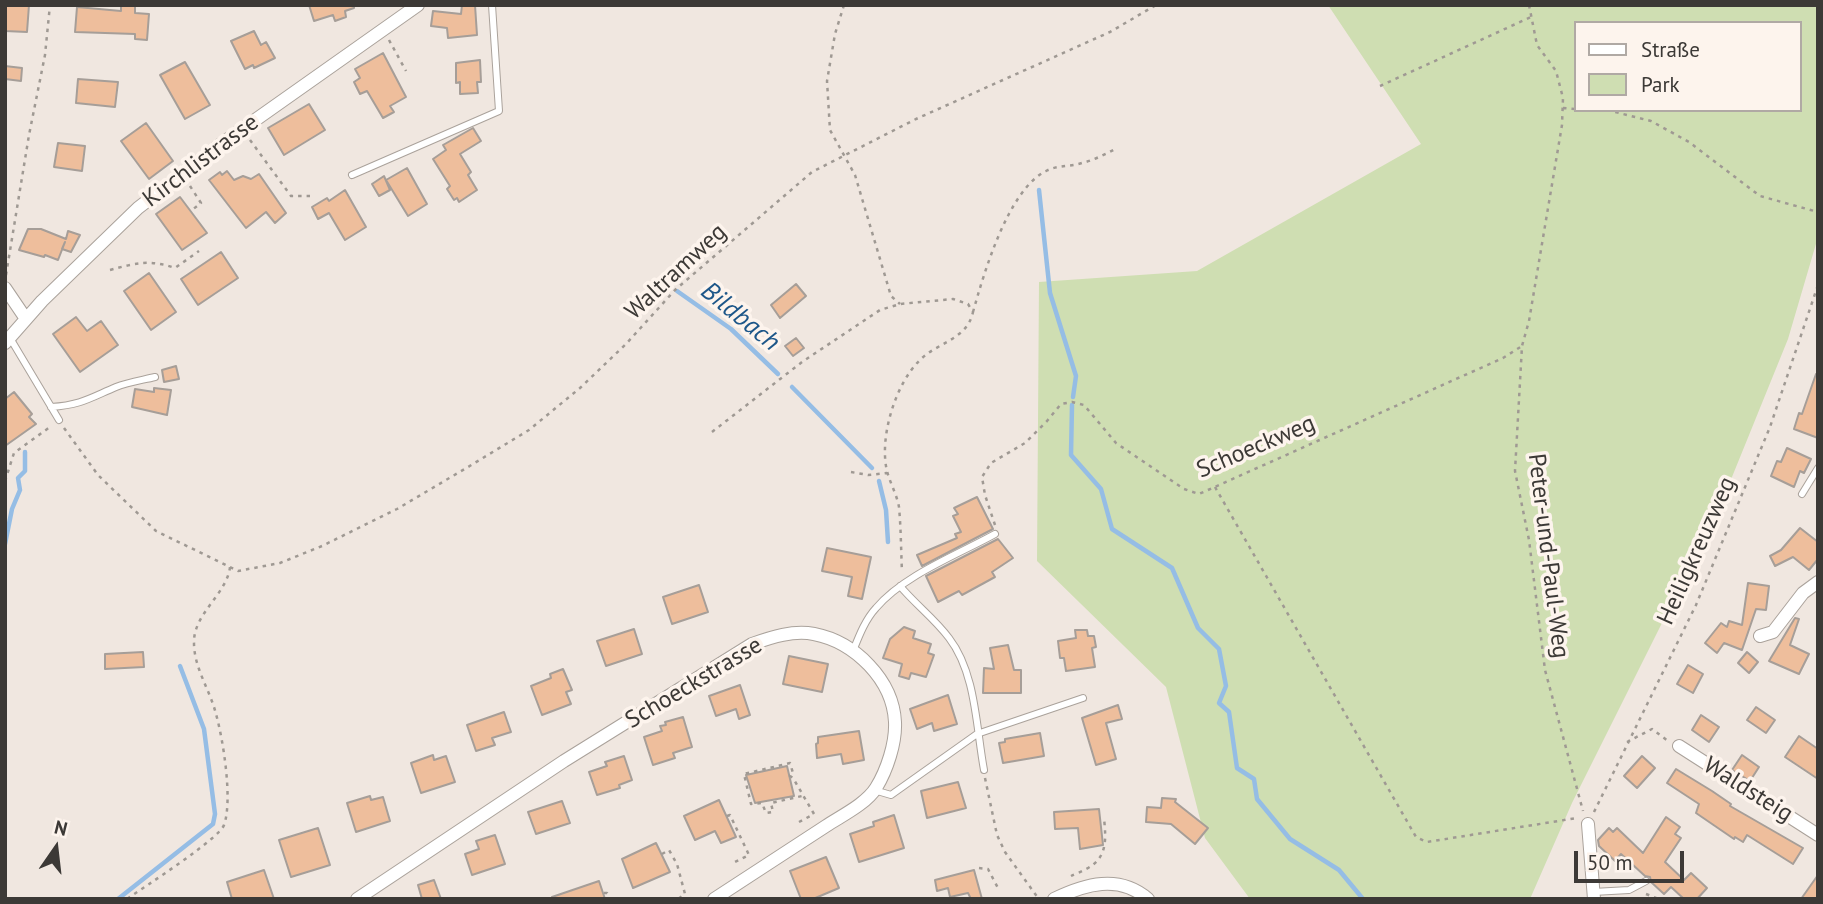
<!DOCTYPE html>
<html>
<head>
<meta charset="utf-8">
<style>
  body { margin:0 }
  #map { position:relative; width:1823px; height:904px; overflow:hidden; background:#f0e7e0; font-family:"PT Sans",sans-serif }
  canvas { display:block }
  .frame { position:absolute; inset:0; border:7px solid #3c3936; pointer-events:none }
  .legend { position:absolute; left:1574px; top:21px; width:228px; height:91px; box-sizing:border-box; background:#fdf4ed; border:2px solid #b0a9a4; margin:0; padding:9px 12px; list-style:none; font-size:21px; color:#3c3936 }
  .legend li { display:flex; align-items:center; gap:14px; height:35px }
  .legend b { width:35px; border:2px solid #b0a9a4 }
  .north { position:absolute; left:21px; top:813px; width:70px; height:70px; -webkit-text-stroke:5px #fdf4ed; paint-order:stroke; rotate:14deg; font-size:19px; font-weight:700; line-height:28px; text-align:center; color:#3c3936 }
  .north::after { content:''; display:block; margin:auto; width:24px; height:32px; background:#3c3936; clip-path:polygon(50% 0,100% 100%,50% 72%,0 100%) }
  .scale { position:absolute; left:1574px; top:851px; width:110px; height:32px; box-sizing:border-box; border:4px solid #3c3936; border-top:0; padding-left:9px; font-size:21px; line-height:24px; white-space:nowrap; color:#3c3936; -webkit-text-stroke:5px #fdf4ed; paint-order:stroke }
</style>
</head>
<body>
<div id="map">
<canvas width="1823" height="904"></canvas>
<div class="frame"></div>
<ul class="legend">
<li><b style="height:9px;background:#fff"></b>Straße</li>
<li><b style="height:19px;background:#cfdeb2"></b>Park</li>
</ul>
<div class="north">N</div>
<div class="scale">50 m</div>
</div>
<script>
const ctx = document.querySelector('canvas').getContext('2d');
ctx.lineJoin = 'round';
function fillPath(path, color) { ctx.fillStyle = color; ctx.fill(path, 'evenodd'); }
function trace(path, color, width, dash) { ctx.strokeStyle = color; ctx.lineWidth = width; ctx.lineCap = dash ? 'butt' : 'round'; ctx.setLineDash(dash || []); ctx.stroke(path); }
function write(font, color, halo, rows, align = 'center') {
  ctx.font = font + ' "PT Sans",sans-serif'; ctx.lineWidth = 7; ctx.setLineDash([]); ctx.textBaseline = 'middle'; ctx.strokeStyle = halo; ctx.fillStyle = color; for (const [text, x, y, turn = 0] of rows) {
    ctx.save(); ctx.translate(x, y); ctx.rotate((+turn || 0) * Math.PI / 180); ctx.textAlign = isNaN(turn) ? turn : align; if (halo) ctx.strokeText(text, 0, 0); ctx.fillText(text, 0, 0); ctx.restore();
  }
}
fillPath(new Path2D(`
  M1328 5H1818V237L1788 339 1719 509 1572 803 1530 899H1250L1205 838 1166 687 1037 561 1039 282 1197 271 1421 144ZM1576 23H1800V110H1576Z`), '#cfdeb2');
trace(new Path2D(`
  M1039 190 1050 293 1076 376 1073 397
  M677 291 731 329 778 374
  M792 387 872 468
  M1072 405 1071 455 1101 489 1112 529 1172 568 1198 628 1219 649 1226 686 1219 703 1229 712 1237 768 1254 779 1257 799 1290 839 1339 870 1363 899
  M879 481 886 510 888 542
  M5 544 12 509 20 490 18 478 25 471V452
  M118 899 213 824 215 814 204 729 180 666`), '#95bde5', 4.5);
const building = new Path2D(`
  M5 5H29L27 32 5 31Z
  M121 5H135V13L149 14 147 40 135 39V34L75 32 77 7 121 11Z
  M309 5H354V8L345 11 346 17 335 21 333 15 314 21Z
  M462 5H475L477 35 448 38 447 28 431 26 433 11 461 14Z
  M254 31 261 45 266 42 275 58 254 68 253 65 245 69 231 41Z
  M383 53 406 97 390 106 394 112 383 118 367 91 360 94 354 82 360 78 355 69Z
  M480 60 481 82H477L478 93 460 94V82L456 83V63Z
  M185 62 210 105 185 119 160 75Z
  M5 66 22 68 21 81 5 79Z
  M78 79 118 82 115 107 76 103Z
  M309 104 325 130 284 155 268 128Z
  M146 123 173 161 149 179 121 141Z
  M473 128 481 141 460 154 471 172 468 175 477 190 459 202 457 198 454 200 447 189 450 186 433 159 446 150 443 145Z
  M58 143 85 146 82 171 54 167Z
  M407 168 427 204 408 216 386 180Z
  M227 171 234 180 243 176 251 179 259 174 286 213 275 223 266 212 246 228 209 180 220 172 222 175Z
  M384 176 390 190 379 196 372 184Z
  M345 190 366 227 345 240 329 213 318 219 312 207 327 198 329 201Z
  M180 197 207 233 182 250 156 214Z
  M28 229H41L66 239 68 231 80 235 71 252 62 249 65 242 58 260 45 255 44 257 19 250Z
  M221 252 238 278 198 305 181 279Z
  M149 273 176 312 151 330 124 291Z
  M796 284 806 296 780 318 771 305Z
  M76 317 87 331 101 321 118 345 80 372 53 334Z
  M796 338 804 348 793 356 785 346Z
  M176 366 179 379 164 382 162 370Z
  M1816 374 1818 375V438L1794 429 1799 413 1802 414Z
  M154 388 171 390 167 415 132 407 135 389 154 392Z
  M14 392 32 414 29 417 36 424 5 446V399Z
  M1787 448 1811 459 1804 473 1800 471 1794 487 1771 476 1777 461 1781 462Z
  M977 497 993 529 922 566 917 555 957 538 955 534 961 532 953 516 958 514 954 508Z
  M1800 528 1818 542V559L1809 570 1793 557 1775 566 1770 556 1781 550Z
  M998 539 1013 558 992 572 995 577 962 595 959 591 938 602 926 576Z
  M827 548 871 557 862 599 848 596 852 577 822 571Z
  M1748 583 1769 586 1766 610 1756 609 1742 650 1724 643 1717 653 1705 643 1721 623 1727 627 1729 621 1742 625Z
  M699 585 708 612 672 624 663 597Z
  M1795 618 1799 619 1790 645 1809 654 1799 674 1769 661Z
  M904 627 915 631 913 638 931 644 928 653 934 655 926 677 911 673 909 679 899 676 902 664 883 658 890 639Z
  M634 629 642 654 606 666 597 641Z
  M1075 630H1087L1088 636H1094L1096 647 1092 648 1095 667 1066 671 1064 658H1060L1058 641 1076 638Z
  M1008 645 1014 670H1021V693H983L984 668 994 669 990 648Z
  M143 652 144 667 105 669V654Z
  M1747 652 1758 662 1749 673 1738 663Z
  M789 656 828 664 822 692 783 684Z
  M1688 665 1703 674 1693 693 1677 684Z
  M563 669 572 690 566 692 571 704 542 715 531 686 551 678 550 674Z
  M740 685 750 715 739 719 736 709 716 716 709 696Z
  M948 695 957 724 934 731 932 723 917 729 910 709Z
  M1118 705 1122 719 1106 723 1116 759 1096 765 1082 718Z
  M1756 707 1775 720 1766 733 1747 720Z
  M504 712 511 732 492 738 495 745 476 751 467 725Z
  M1701 715 1719 727 1709 742 1692 730Z
  M683 717 692 747 673 753 675 758 653 765 644 737 662 731 660 726 666 725 665 722Z
  M859 731 864 760 843 764 841 754 817 758 816 744 818 743V737Z
  M1040 733 1044 756 1003 763 999 743 1005 742V739Z
  M1799 736 1818 749V779L1785 757Z
  M433 755 434 760 446 756 455 782 421 793 411 763Z
  M1742 755 1759 767 1750 781 1732 770Z
  M624 756 632 780 619 785 620 788 597 795 589 772 607 766 605 762Z
  M1642 756 1655 768 1637 788 1624 776Z
  M787 766 794 796 755 803 746 775Z
  M1676 769 1712 791 1731 804 1730 806 1803 848 1793 864 1747 835 1743 842 1735 837 1734 839 1696 813 1699 804 1667 783Z
  M958 782 966 808 927 818 921 791Z
  M370 796 371 800 383 797 390 821 356 832 347 803Z
  M1162 798 1176 799 1175 802 1208 828 1195 844 1171 824 1146 822 1147 807 1161 808Z
  M719 800 736 837 721 843 715 831 695 840 684 816Z
  M562 801 570 823 536 834 528 812Z
  M1099 809 1103 845 1080 849 1078 828 1055 829 1054 812Z
  M894 815 904 848 859 862 850 834 874 826 873 822Z
  M1666 817 1680 827 1675 834 1681 838 1665 862 1684 880 1691 873 1707 888 1697 899H1684L1671 887 1664 894 1651 882 1650 877 1645 876 1621 854 1615 861 1599 846 1598 840 1609 828 1613 832 1617 828 1643 853Z
  M318 828 330 865 291 877 279 840Z
  M495 835 505 864 472 875 465 854 479 849 476 841Z
  M656 843 670 872 633 888 622 859Z
  M826 857 839 888 813 899H801L790 871Z
  M264 870 274 899H232L227 882Z
  M974 870 982 899H971L968 893 950 897 948 888 937 891 935 880Z
  M1818 875V899H1801Z
  M434 880 441 899H422L418 885Z
  M599 881 605 899H552V897Z`);
fillPath(building, '#eebe9c');
trace(building, '#a69e98', 2);
const service = new Path2D(`
  M352 175 499 111 492 5
  M10 338 59 420
  M51 407C81 405 90 398 116 387 128 382 143 380 155 377
  M1802 494 1818 468
  M900 586C915 604 935 619 949 638 976 673 976 727 984 770
  M853 651C859 636 865 620 876 608 904 575 957 555 995 534
  M874 790 891 795 977 734 1083 698
  M1593 892 1629 890 1646 881`);
const minor = new Path2D(`
  M5 288 26 319
  M5 343 42 301 138 208 217 147 418 5
  M1760 636 1773 632 1803 593 1818 582
  M1679 746 1818 835
  M1588 824 1594 899
  M357 899 564 761 752 644C772 637 793 630 814 634 855 642 893 680 895 722 896 743 887 770 876 788 866 804 841 816 826 826 789 850 751 875 714 899
  M1054 899C1085 884 1119 874 1148 899`);
trace(service, '#aaa29b', 8);
trace(minor, '#aaa29b', 14);
trace(new Path2D(`
  M844 5 835 34 827 81 830 130 855 175 891 296 900 304
  M1529 5 1537 45 1556 71 1563 98 1562 125 1529 321 1522 346 1515 471 1529 540 1545 670 1583 811
  M389 40 406 71
  M1380 86 1531 17
  M1563 108 1576 109
  M1607 110 1651 121 1689 142 1760 196 1818 212
  M250 140 291 196H310
  M190 186 201 203 192 210
  M110 270C136 263 149 259 175 268L199 251
  M6 275 29 135 45 55 50 5
  M973 312C984 273 1008 190 1046 171 1057 165 1070 167 1082 163 1094 160 1106 154 1117 148
  M64 428 98 475 156 531 230 567C227 594 193 614 194 643 194 668 210 690 216 714 223 739 233 800 224 825 219 839 144 887 127 899
  M712 432 802 362 880 310 900 304 953 299 968 304 973 312C967 340 937 342 919 361 895 385 879 438 887 471 890 483 897 495 899 507 901 529 901 551 902 572
  M851 472 868 475 887 473
  M5 481 14 453 50 427
  M1215 487 1416 837 1427 842 1577 818
  M995 525 985 495 982 477 991 463 1025 443 1047 421 1061 404 1072 402 1084 405 1116 443 1184 489 1199 494 1503 358 1522 346
  M230 567 238 571 280 563 322 546 397 509 468 467 529 430 580 388 626 344 675 290 812 172 916 119 1110 32 1156 5
  M1627 742 1652 729 1668 741
  M985 778 997 835 1005 852 1038 898
  M1594 812 1696 605 1770 427 1818 285
  M727 816 730 815 749 855 733 863
  M799 822 814 814 793 778 790 776 793 773 790 763 744 774 751 804 762 803 766 813 773 812 771 803 802 796
  M662 854 669 850 677 864 685 894 678 899
  M979 868 988 869 999 890
  M1071 876C1075 874 1081 872 1086 869 1108 858 1106 839 1104 818
  M604 893H607L611 899
  M1646 894 1659 899`), '#9f9993', 2.5, [3.5, 5]);
trace(service, '#fff', 6);
trace(minor, '#fff', 12);
write('24px', '#3c3936', '#fdf4ed', [
  ["Kirchlistrasse",201,161,-37],
  ["Waltramweg",676,272,-43],
  ["Schoeckweg",1256,447,-23],
  ["Heiligkreuzweg",1697,551,-66],
  ["Peter-und-Paul-Weg",1548,556,83],
  ["Schoeckstrasse",694,683,-31],
  ["Waldsteig",1748,790,32]
]);
write('italic 26px', '#1e5789', '#fdf4ed', [
  ["Bildbach",740,317,39]
]);
</script>
</body>
</html>
